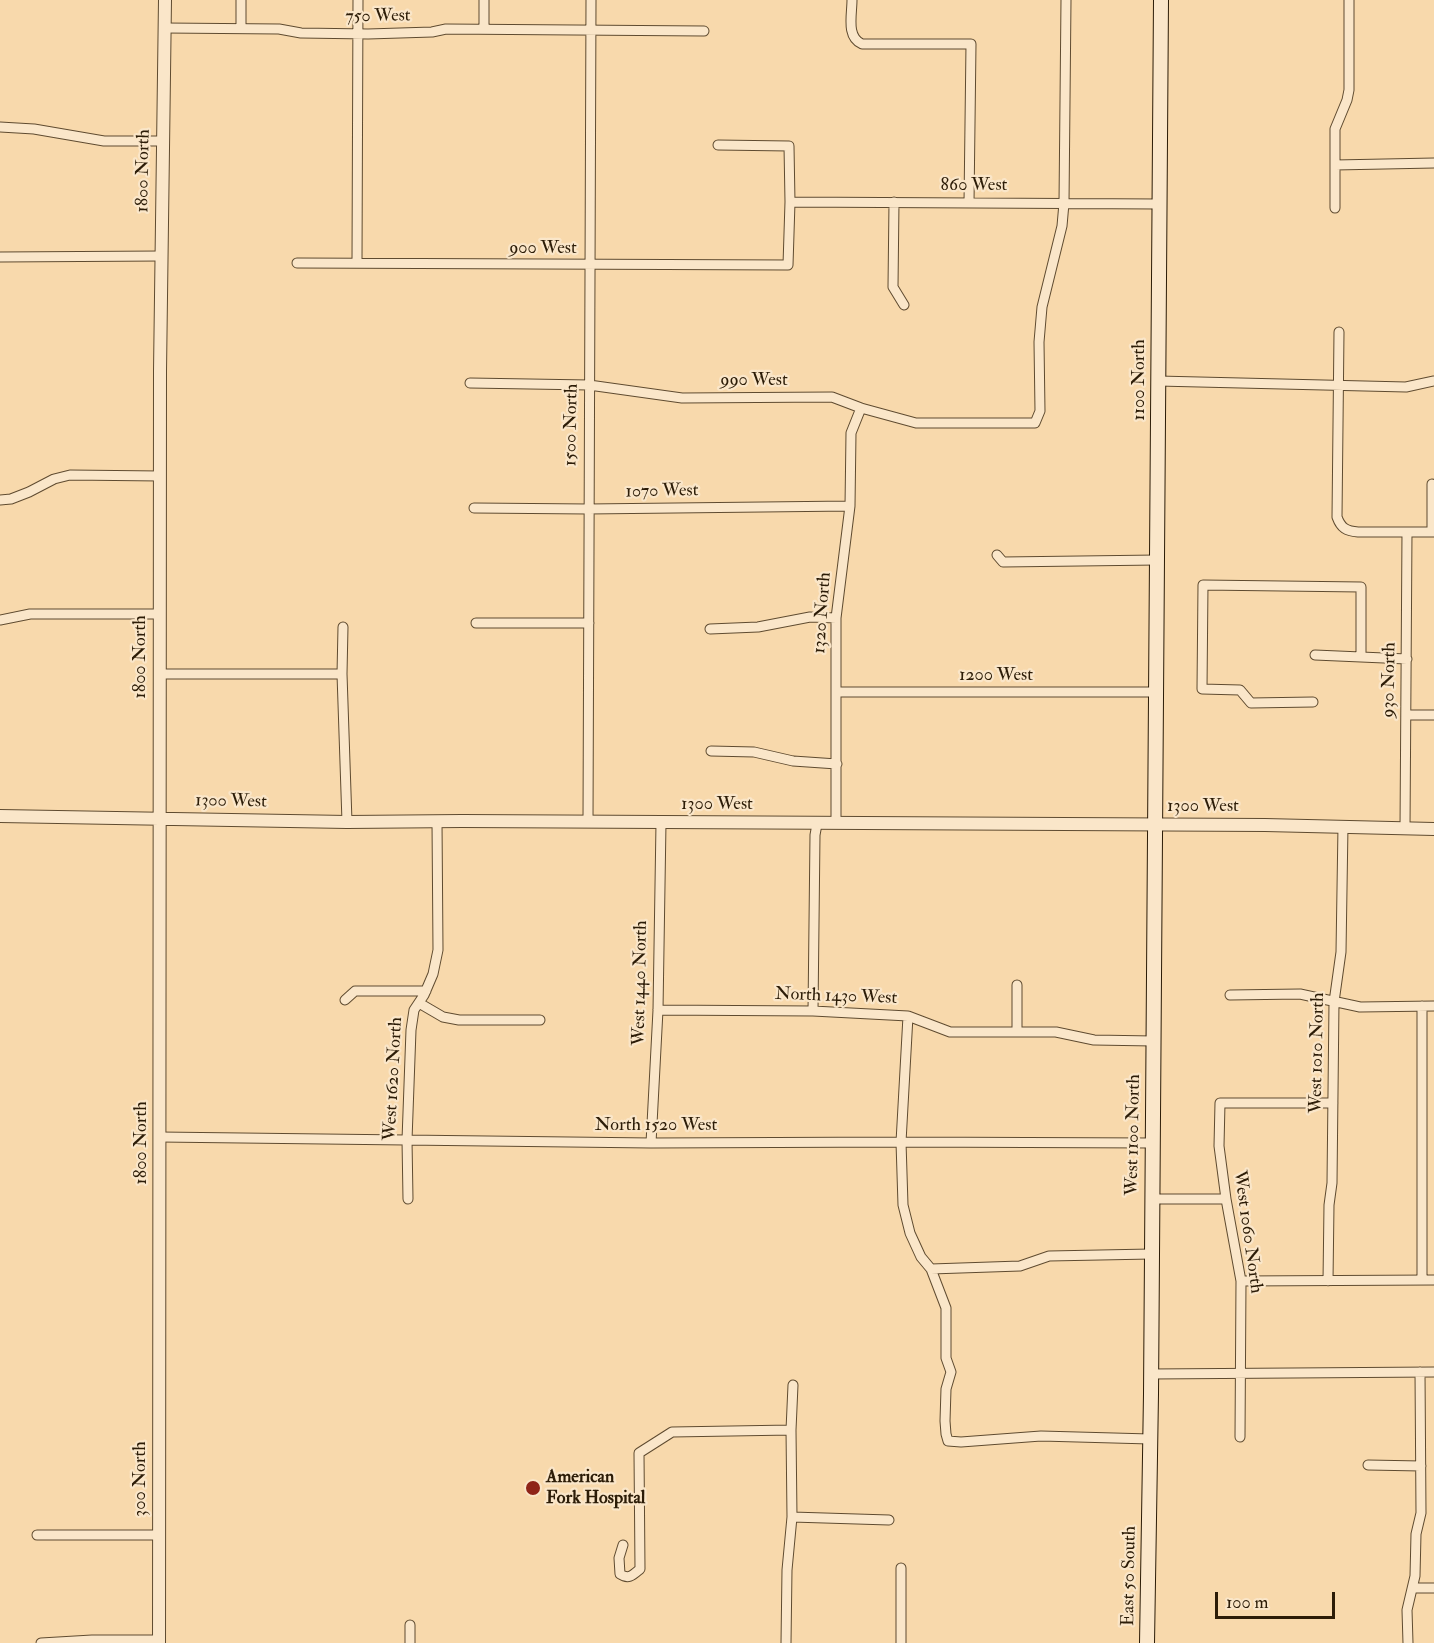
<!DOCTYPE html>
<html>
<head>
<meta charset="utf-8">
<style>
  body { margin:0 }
  #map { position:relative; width:1434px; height:1643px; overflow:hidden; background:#f8d9ac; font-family:"IM FELL Double Pica",serif }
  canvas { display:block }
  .scale { position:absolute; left:1215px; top:1592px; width:120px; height:27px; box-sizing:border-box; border:3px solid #2c1c07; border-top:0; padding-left:8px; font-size:18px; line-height:21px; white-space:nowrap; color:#2c1c07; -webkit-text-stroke:4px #fae6c9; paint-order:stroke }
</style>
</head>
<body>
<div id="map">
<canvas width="1434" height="1643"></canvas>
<div class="scale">100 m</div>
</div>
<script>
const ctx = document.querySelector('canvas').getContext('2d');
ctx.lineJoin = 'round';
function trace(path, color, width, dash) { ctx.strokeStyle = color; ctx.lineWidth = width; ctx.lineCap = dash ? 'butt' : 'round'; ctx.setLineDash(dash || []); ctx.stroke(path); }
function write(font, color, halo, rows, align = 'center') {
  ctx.font = font + ' "IM FELL Double Pica",serif'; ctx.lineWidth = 4.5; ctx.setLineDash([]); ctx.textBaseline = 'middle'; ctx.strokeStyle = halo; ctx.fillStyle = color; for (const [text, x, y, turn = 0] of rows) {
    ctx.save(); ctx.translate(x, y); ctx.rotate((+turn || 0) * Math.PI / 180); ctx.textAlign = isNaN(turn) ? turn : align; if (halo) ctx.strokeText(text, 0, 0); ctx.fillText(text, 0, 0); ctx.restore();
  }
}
const minor = new Path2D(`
  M241 0V28
  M852 0C852 15 846 37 862 44H971L969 203
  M165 28 279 29 301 33 368 34 432 32 446 29 704 31
  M484 29V0
  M0 127 34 129 104 141H162
  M1335 165 1434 163
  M790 202 1158 204
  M894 202 893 287 904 305
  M1335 208V129L1347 100 1349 90V0
  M0 257 161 256
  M357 262 358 0
  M297 263 788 265 790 202 789 146 718 145
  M1339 332 1337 517C1341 528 1346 531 1358 532H1434
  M1158 381 1406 387 1434 381
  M470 383 589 385 682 398 832 397 861 408 916 423H1035L1040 411 1039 342 1042 307 1062 226 1064 203 1066 0
  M0 500 11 499 29 492 54 479 70 475 160 476
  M474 508 588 509 850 506
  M1432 532V484
  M997 555 1003 562 1157 560
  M0 620 30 614H159
  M476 623H589
  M343 627 342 674 347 822
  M710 629 758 627 810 617 836 618
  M1315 655 1407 659
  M159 674H342
  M837 692H1155
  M1313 702 1251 703 1240 690 1202 689 1203 585 1361 587V657
  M1406 715H1434
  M711 751 754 752 793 761 837 764
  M588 822 591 0
  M836 823V618L850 506 851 433 861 408
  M1405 828 1407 532
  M1230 995 1300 994 1360 1007 1434 1006
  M345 1000 355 991H426
  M419 1003 443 1017 459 1020H540
  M658 1010 813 1011 908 1016 950 1032H1056L1094 1040 1153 1041
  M813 1011 815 835 817 824
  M908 1016 901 1142 903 1205 910 1233 921 1257 931 1269 946 1308V1358L951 1372 946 1389 945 1421 946 1434 948 1441 961 1442 1041 1436 1150 1439
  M1017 1032V985
  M160 1137 651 1143 901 1142 1153 1143
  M651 1143 658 1010 661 823
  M408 1199 407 1140 411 1030 414 1010 424 995 433 974 438 950 437 822
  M1152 1199H1226
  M931 1269 1020 1266 1049 1256 1151 1254
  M1422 1280V1006
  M1241 1281 1434 1280
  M1328 1281 1329 1205 1332 1183 1334 1002 1341 952 1343 826
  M1151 1374 1434 1372
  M1240 1437 1241 1281 1226 1199 1219 1146 1220 1103H1333
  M1368 1465 1421 1466
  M792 1517 889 1520
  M37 1535H159
  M623 1545 619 1558 620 1574C629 1580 633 1575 640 1569L639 1453 672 1432 791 1430
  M901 1568V1643
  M1413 1588H1434
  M410 1625V1643
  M41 1643 92 1640H159
  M786 1643 787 1570 792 1517 791 1430 793 1385
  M1408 1643 1407 1610 1415 1576 1416 1534 1421 1513 1420 1372`);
const tertiary = new Path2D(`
  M0 816 347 822 462 821 1265 825 1434 829
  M159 1643 160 371 165 0`);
const secondary = new Path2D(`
  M1147 1643 1151 1394 1161 0`);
trace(minor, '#5f4b30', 11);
trace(tertiary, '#5f4b30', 14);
trace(secondary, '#2c1c07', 16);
trace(minor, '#fae6c9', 9);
trace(tertiary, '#fae6c9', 12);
trace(secondary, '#fae6c9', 14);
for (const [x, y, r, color] of [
  [533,1488,8,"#8f2418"]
]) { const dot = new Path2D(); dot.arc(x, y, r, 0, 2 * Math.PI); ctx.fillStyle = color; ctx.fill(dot); trace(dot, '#fae6c9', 2); }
write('18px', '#2c1c07', '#fae6c9', [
  ["750 West",378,17,-1],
  ["1800 North",144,171,-89],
  ["860 West",974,186],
  ["900 West",543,249],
  ["1100 North",1140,380,-90],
  ["990 West",754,381],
  ["1500 North",572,425,-89],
  ["1070 West",662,492,-1],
  ["1320 North",823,613,-86],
  ["1800 North",141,657,-90],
  ["1200 West",996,676],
  ["930 North",1390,680,-89],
  ["1300 West",231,802,1],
  ["1300 West",717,805],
  ["1300 West",1203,807],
  ["West 1440 North",641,983,-89],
  ["North 1430 West",836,997,2],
  ["West 1010 North",1318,1053,-89],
  ["West 1620 North",394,1079,-87],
  ["North 1520 West",656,1126],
  ["West 1100 North",1134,1135,-89],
  ["1800 North",142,1143,-90],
  ["West 1060 North",1247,1232,82],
  ["300 North",141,1479,-90],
  ["East 50 South",1130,1576,-89]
]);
write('bold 18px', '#2c1c07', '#fae6c9', [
  ["American",546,1478],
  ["Fork Hospital",546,1499]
], 'left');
</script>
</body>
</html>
